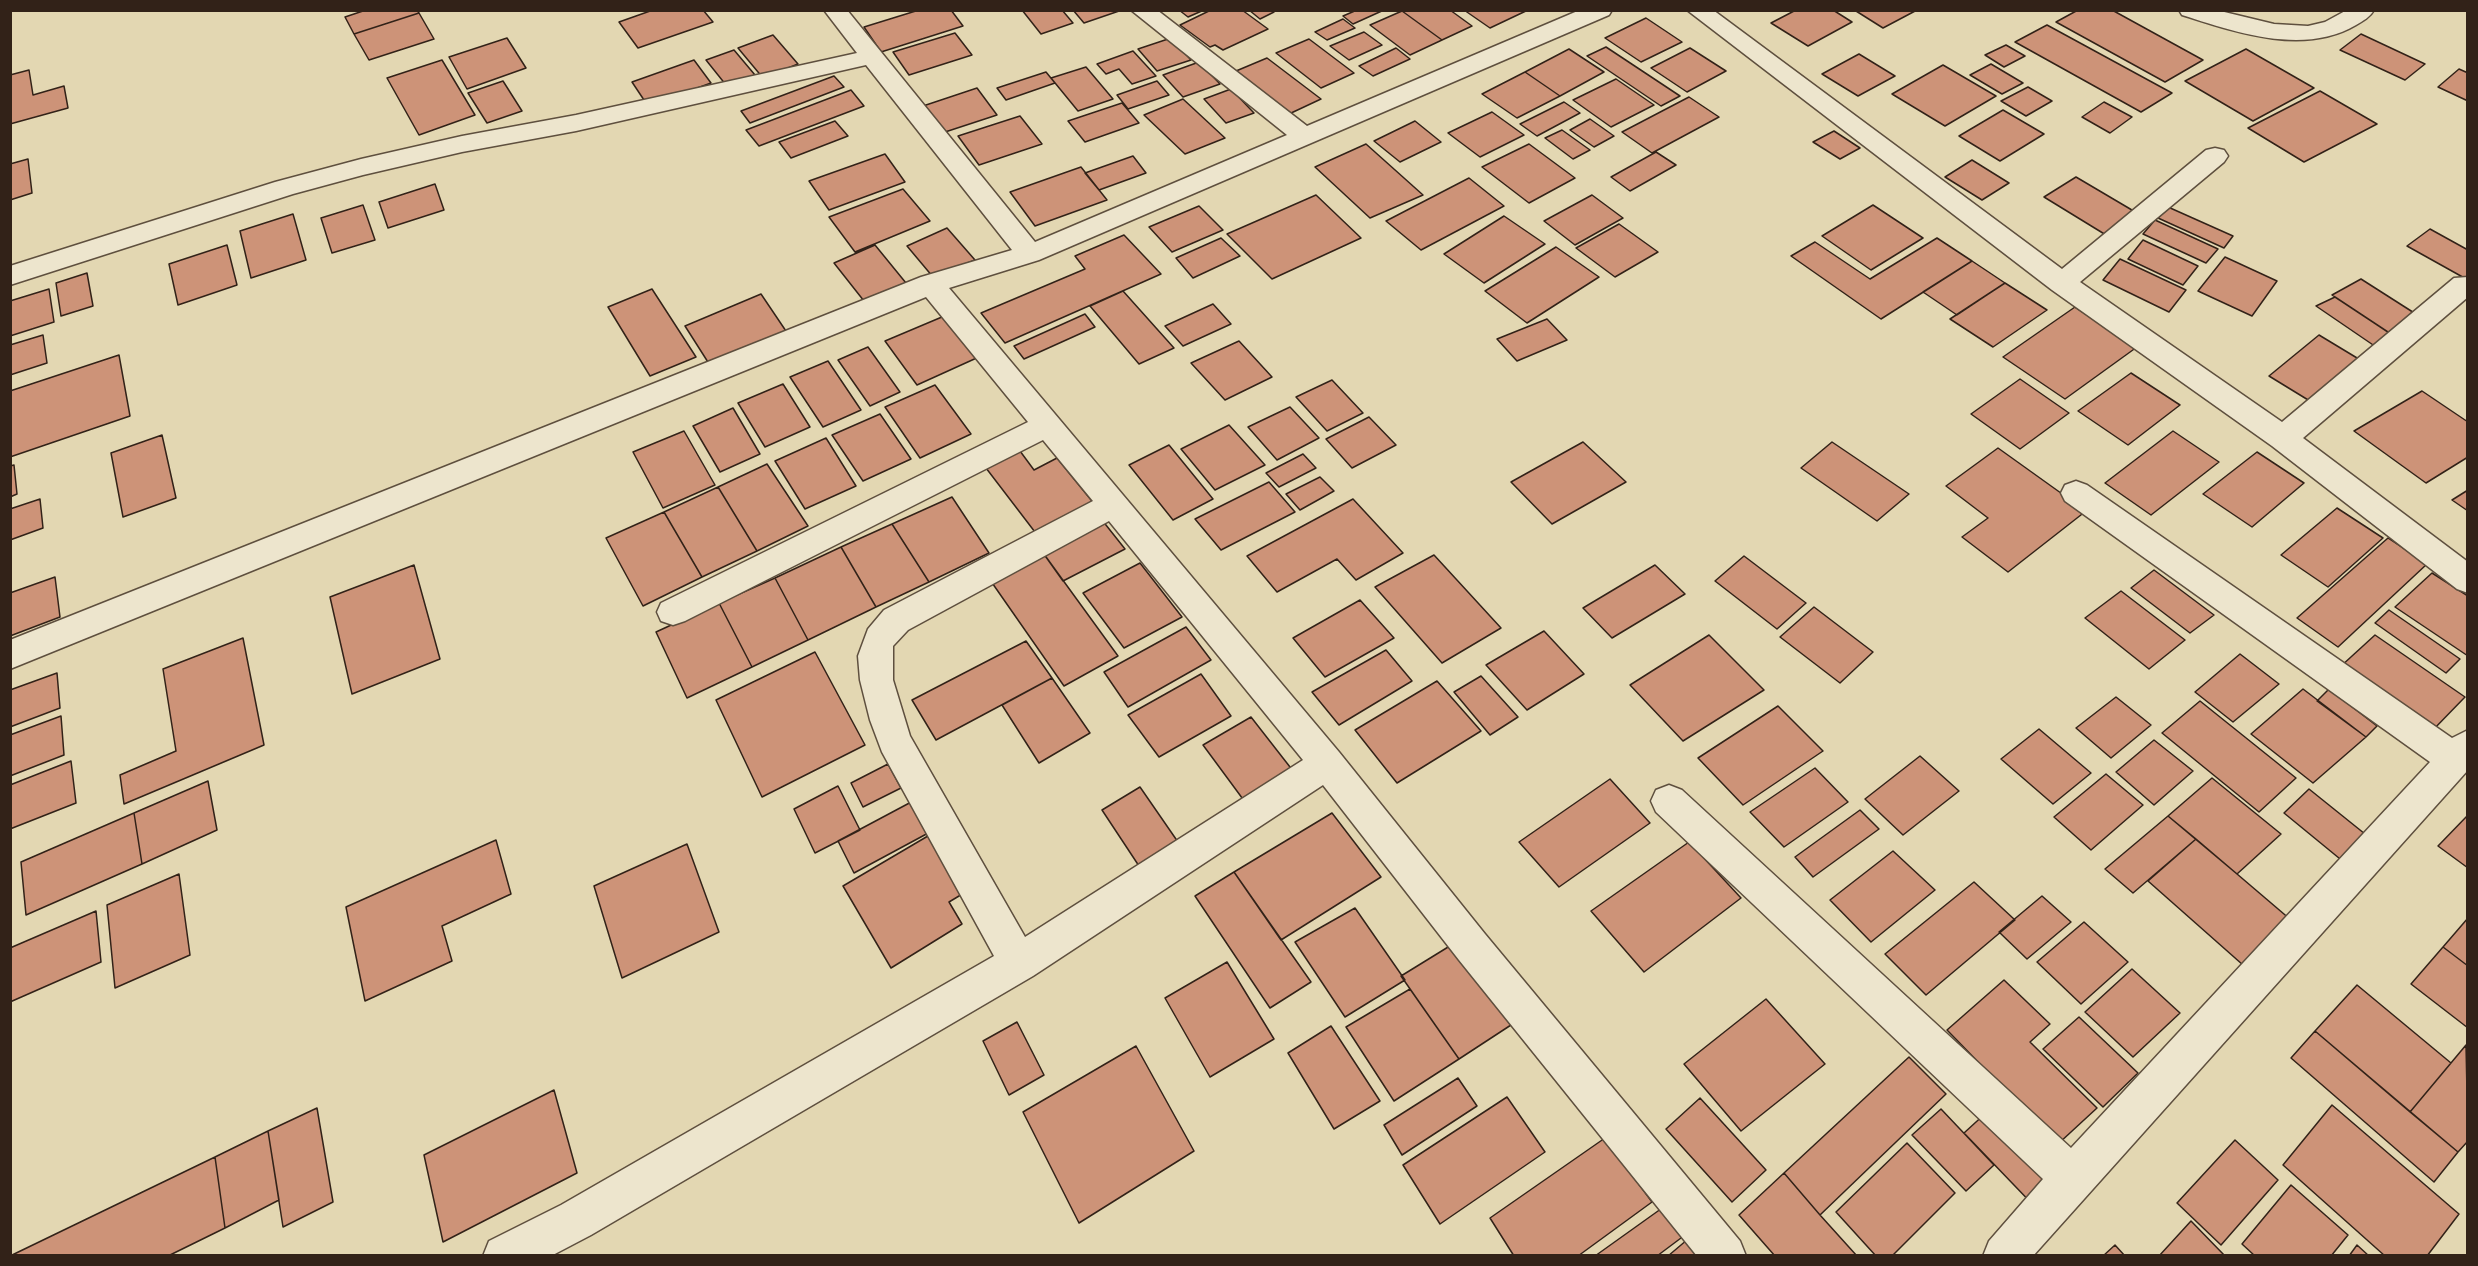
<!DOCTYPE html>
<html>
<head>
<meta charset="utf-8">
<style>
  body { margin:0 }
  #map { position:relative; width:2478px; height:1266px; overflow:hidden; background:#e3d7b2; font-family:"IM FELL DW Pica",serif }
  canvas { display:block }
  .frame { position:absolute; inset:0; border:12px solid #322218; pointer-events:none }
</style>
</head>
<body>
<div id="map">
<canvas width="2478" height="1266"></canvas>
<div class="frame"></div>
</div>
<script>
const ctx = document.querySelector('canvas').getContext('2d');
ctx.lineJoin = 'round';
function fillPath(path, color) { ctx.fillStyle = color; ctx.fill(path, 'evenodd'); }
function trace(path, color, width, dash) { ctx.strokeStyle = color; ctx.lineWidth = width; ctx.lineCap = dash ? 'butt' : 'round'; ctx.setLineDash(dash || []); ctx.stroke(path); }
const building = new Path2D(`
  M366 10H417L419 13 354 34 345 17Z
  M653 10H703L713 22 638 48 619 22Z
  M919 10H951L963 26 881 52 864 27Z
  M1022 10H1062L1073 23 1041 34Z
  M1073 10H1122L1084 23Z
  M1179 10H1204L1188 17Z
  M1211 10H1242L1268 29 1223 50 1215 45 1210 47 1180 25Z
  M1249 10H1272L1274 12 1260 19Z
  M1357 10H1384L1353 24 1343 16Z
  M1450 10 1472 26 1442 40 1402 11Z
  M1464 10H1528L1490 28Z
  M1796 10H1833L1852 22 1808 46 1771 23Z
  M1858 10H1917L1883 28 1856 11Z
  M2078 10H2112L2203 60 2165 82 2056 22Z
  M1402 11 1442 40 1410 55 1370 25Z
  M419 13 434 39 369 60 354 34Z
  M1646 18 1682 42 1641 62 1605 38Z
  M1343 19 1355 28 1327 40 1315 32Z
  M2047 25 2172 93 2141 112 2015 42Z
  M1364 32 1382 45 1349 60 1330 46Z
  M955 33 972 55 909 75 893 52Z
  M2361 34 2425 64 2405 80 2340 50Z
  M773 35 798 64 763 78 738 48Z
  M507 38 526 68 467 89 449 57Z
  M1171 38 1191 60 1157 71 1138 49Z
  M1309 39 1354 73 1321 88 1276 53Z
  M2006 45 2025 56 2004 67 1985 55Z
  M1606 47 1680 96 1661 106 1587 56Z
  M1396 48 1410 59 1373 76 1359 66Z
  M1690 48 1726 71 1687 92 1651 68Z
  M1569 49 1604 72 1560 96 1525 72Z
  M2246 49 2314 88 2253 121 2185 81Z
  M734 50 755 75 726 85 706 60Z
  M1133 51 1156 76 1132 84 1119 69 1106 74 1097 64Z
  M1859 54 1895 76 1858 96 1822 74Z
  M1267 58 1321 99 1289 114 1236 71Z
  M442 60 475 115 419 135 387 78Z
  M694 60 711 83 648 106 632 82Z
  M1199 62 1220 84 1183 97 1163 75Z
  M1991 64 2023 83 2002 94 1970 75Z
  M1943 65 1996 96 1945 126 1892 94Z
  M1086 67 1113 99 1078 111 1051 78Z
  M2459 69 2468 73V101L2438 87Z
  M29 70 33 95 64 86 68 108 10 124V75Z
  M1046 72 1055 83 1006 100 997 88Z
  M1525 72 1560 96 1517 118 1482 94Z
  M834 76 844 87 750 123 741 111Z
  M1616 79 1654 105 1611 127 1573 100Z
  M503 81 522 111 487 123 468 93Z
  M1157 81 1169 95 1128 109 1117 95Z
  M2028 87 2052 101 2026 116 2001 101Z
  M977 88 997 115 939 134 920 107Z
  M1231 89 1254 113 1226 123 1204 99Z
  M851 90 864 106 759 146 746 130Z
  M2320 91 2377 124 2304 162 2248 128Z
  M1689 97 1719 117 1652 153 1622 132Z
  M1183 99 1225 138 1185 154 1144 115Z
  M1564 102 1580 113 1537 136 1520 124Z
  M2104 102 2132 117 2110 133 2082 117Z
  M1122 103 1139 123 1085 142 1068 121Z
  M2003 110 2044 134 2000 161 1959 136Z
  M1492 112 1524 135 1480 157 1448 133Z
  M1020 116 1042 144 979 165 958 136Z
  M1590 119 1614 136 1594 147 1570 130Z
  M835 121 848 136 791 158 779 142Z
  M1415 121 1441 142 1400 162 1374 141Z
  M1562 130 1590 150 1573 159 1545 138Z
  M1834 131 1860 148 1840 159 1813 142Z
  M1366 144 1423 195 1370 218 1315 167Z
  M1529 144 1575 178 1529 203 1482 167Z
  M1656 152 1676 165 1630 191 1611 177Z
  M885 154 905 182 829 210 809 181Z
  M1133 156 1146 173 1099 190 1085 173Z
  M28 159 32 193 10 200V164Z
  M1972 160 2009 183 1982 200 1945 177Z
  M1081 167 1107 200 1035 226 1010 192Z
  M2076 177 2137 213 2106 235 2044 197Z
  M1469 178 1504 206 1421 250 1386 221Z
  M435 184 444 210 388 228 379 202Z
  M903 189 930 221 855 252 829 217Z
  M1316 195 1361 238 1272 279 1227 234Z
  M1592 195 1623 218 1575 245 1544 221Z
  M363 205 375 240 332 253 321 218Z
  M1873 205 1923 238 1871 270 1822 236Z
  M1199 206 1223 230 1172 252 1149 227Z
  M2168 207 2233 236 2224 248 2158 218Z
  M293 214 306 260 251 278 240 231Z
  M1504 216 1545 244 1484 283 1444 254Z
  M2155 220 2218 249 2206 263 2143 234Z
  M1619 224 1658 252 1615 277 1576 248Z
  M947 228 975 260 933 277 907 246Z
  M2430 229 2468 250V280L2407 246Z
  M1124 235 1161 274 1005 343 981 313 1085 269 1075 256Z
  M1221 238 1240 256 1193 278 1176 258Z
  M1937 238 1972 261 1881 319 1791 256 1815 242 1870 279Z
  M2143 240 2198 266 2183 285 2128 259Z
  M227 245 237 285 178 305 169 264Z
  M875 245 906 283 864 301 834 263Z
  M1556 247 1599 277 1527 323 1485 291Z
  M2225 257 2277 281 2252 316 2198 291Z
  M2120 259 2186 290 2169 312 2103 280Z
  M1972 261 2005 283 1957 315 1923 292Z
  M87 273 93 306 61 316 56 283Z
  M2361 279 2419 316 2389 333 2332 295Z
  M2005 283 2047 310 1993 347 1950 319Z
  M49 289 54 322 10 336V301Z
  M652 289 696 357 650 376 608 307Z
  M1123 291 1174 348 1139 364 1090 306Z
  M761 294 790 337 713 370 685 326Z
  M2335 297 2397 338 2379 349 2316 306Z
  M1213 304 1231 324 1183 346 1165 326Z
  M2075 307 2137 347 2065 399 2003 357Z
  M949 314 981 356 917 385 885 341Z
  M1085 314 1095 327 1024 359 1014 346Z
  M1547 319 1567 340 1517 361 1497 339Z
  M43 335 47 363 10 375V345Z
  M2319 335 2367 364 2318 406 2269 376Z
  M1239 341 1272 377 1225 400 1191 363Z
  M868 347 900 392 870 406 838 360Z
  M119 355 130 416 10 457V391Z
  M828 361 861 410 823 427 790 377Z
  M2131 373 2180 405 2128 445 2078 411Z
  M2020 379 2069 413 2020 449 1971 414Z
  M1332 380 1363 413 1327 431 1296 397Z
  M783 384 810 427 765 447 738 403Z
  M935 385 971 434 920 458 885 407Z
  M2422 391 2468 422V457L2426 483 2354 431Z
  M1290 407 1319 438 1277 460 1248 427Z
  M733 408 760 454 720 472 693 426Z
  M880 414 911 459 863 481 832 435Z
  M1369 417 1396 445 1352 468 1326 439Z
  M1229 425 1265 465 1215 490 1181 449Z
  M684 431 715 485 663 508 633 452Z
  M2173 431 2219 462 2151 515 2105 483Z
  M162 435 176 498 123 517 111 453Z
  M826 438 856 486 805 509 775 461Z
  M1583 442 1626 482 1552 524 1511 482Z
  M1832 442 1909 494 1877 521 1801 468Z
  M1169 445 1213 499 1173 520 1129 465Z
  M1998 448 2086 511 2008 572 1962 537 1988 518 1946 486Z
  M1020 451 1034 470 1057 458 1096 506 1038 536 986 468Z
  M2257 452 2304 483 2252 527 2203 494Z
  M1303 454 1316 468 1279 487 1266 473Z
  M767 464 808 526 757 551 718 487Z
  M14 465 17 494 10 497V466Z
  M1320 477 1334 491 1300 510 1286 494Z
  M1269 482 1295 512 1221 550 1195 519Z
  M718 487 757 551 702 577 664 512Z
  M2468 490V511L2452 500Z
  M952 497 989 553 929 582 892 524Z
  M40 499 43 528 10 540V509Z
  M1353 499 1403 553 1356 580 1337 559 1277 592 1247 556Z
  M2337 508 2383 538 2328 587 2281 555Z
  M664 512 702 577 643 606 606 538Z
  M1102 520 1125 549 1063 581 1041 550Z
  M892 524 929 582 876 607 841 547Z
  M2388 538 2427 564 2338 647 2297 618Z
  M841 547 876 607 808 640 775 578Z
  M1041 550 1118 656 1064 686 988 577Z
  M1434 555 1501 628 1442 663 1375 587Z
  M1744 556 1806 603 1777 629 1715 581Z
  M1140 563 1182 617 1124 648 1083 593Z
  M414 565 440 659 352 694 330 597Z
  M1655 565 1685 594 1612 638 1583 608Z
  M2154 570 2214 615 2190 633 2131 588Z
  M2432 573 2468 596V656L2395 607Z
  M55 577 60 617 10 636V593Z
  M775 578 808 640 752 667 719 603Z
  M2121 591 2185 640 2149 669 2085 618Z
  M1360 600 1394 638 1325 677 1293 638Z
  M719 603 752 667 687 698 656 632Z
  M1814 607 1873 652 1840 683 1780 637Z
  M2389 610 2460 659 2446 673 2375 623Z
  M1186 627 1211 660 1128 707 1104 672Z
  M1544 631 1584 674 1527 710 1486 665Z
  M1709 635 1764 690 1683 741 1630 685Z
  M2375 635 2465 697 2431 732 2340 667Z
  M243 638 264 745 124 804 120 775 176 751 163 669Z
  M1026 641 1052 678 936 740 912 700Z
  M1386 650 1412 681 1339 725 1312 692Z
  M815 652 865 745 762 797 716 700Z
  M2240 654 2279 684 2233 722 2195 692Z
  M57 673 60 708 10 727V690Z
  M1201 674 1231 716 1159 757 1128 715Z
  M1481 676 1518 717 1490 735 1454 692Z
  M1052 678 1090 733 1039 763 1002 705Z
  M1437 681 1481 731 1397 783 1355 730Z
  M2303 689 2366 737 2313 783 2251 734Z
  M2329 689 2377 726 2366 737 2317 701Z
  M2116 697 2151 725 2111 758 2076 728Z
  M2200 701 2296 778 2259 812 2162 733Z
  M1778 706 1823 751 1743 805 1698 758Z
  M61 716 64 755 10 776V735Z
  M1251 717 1297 776 1248 806 1203 745Z
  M2039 729 2091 773 2053 804 2001 759Z
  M2154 740 2193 771 2154 805 2116 772Z
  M1920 756 1959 791 1903 835 1865 799Z
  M71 761 76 803 10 829V785Z
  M888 764 901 788 863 807 851 783Z
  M1815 768 1848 802 1784 847 1750 812Z
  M2106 774 2143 805 2091 850 2054 817Z
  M2212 778 2281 834 2237 874 2168 816Z
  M1610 779 1650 823 1559 887 1519 842Z
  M208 781 217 830 142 864 134 813Z
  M838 786 860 830 815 853 794 809Z
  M1140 787 1178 842 1139 866 1102 810Z
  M2309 789 2370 838 2345 863 2284 813Z
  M915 800 932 831 854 873 838 841Z
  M1860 810 1879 829 1813 877 1795 857Z
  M134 813 142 864 26 915 21 862Z
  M1332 813 1381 877 1281 940 1234 872Z
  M2468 815V868L2438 846Z
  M2168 816 2196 839 2133 893 2105 869Z
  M933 833 969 890 949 902 962 924 891 968 843 886Z
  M2196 839 2291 920 2243 965 2148 881Z
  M496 840 511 894 442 926 452 961 365 1001 346 907Z
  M1689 842 1741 898 1644 972 1591 911Z
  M687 844 719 932 622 978 594 886Z
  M1893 851 1935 890 1871 942 1830 900Z
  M1234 872 1311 982 1270 1008 1195 896Z
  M179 874 190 955 115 988 107 905Z
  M1974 882 2015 920 1926 995 1885 954Z
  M2042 896 2071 922 2027 959 1999 932Z
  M1355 908 1405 980 1345 1017 1295 942Z
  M96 911 101 962 10 1002V948Z
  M2468 918V966L2443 947Z
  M2084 922 2128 962 2081 1004 2037 962Z
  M1453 944 1511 1025 1459 1059 1401 976Z
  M2443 947 2468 966V1028L2411 984Z
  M1227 962 1274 1039 1210 1077 1165 998Z
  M2132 969 2180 1013 2133 1057 2085 1012Z
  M2004 980 2050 1024 2030 1042 2097 1108 2058 1144 1947 1030Z
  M2357 985 2451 1063 2410 1112 2315 1031Z
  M1410 989 1459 1059 1394 1101 1346 1027Z
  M1766 999 1825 1064 1741 1131 1684 1064Z
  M2079 1017 2138 1073 2103 1107 2043 1049Z
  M1017 1022 1044 1075 1009 1095 983 1041Z
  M1331 1026 1380 1101 1334 1129 1288 1053Z
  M2315 1031 2458 1152 2434 1182 2291 1058Z
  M2466 1045 2468 1141 2458 1152 2410 1112Z
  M1136 1046 1194 1151 1079 1223 1023 1112Z
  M1909 1057 1946 1094 1820 1215 1784 1173Z
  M1458 1078 1477 1106 1402 1155 1384 1125Z
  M554 1090 577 1173 443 1242 424 1155Z
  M1507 1097 1545 1152 1440 1224 1403 1165Z
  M1700 1098 1766 1170 1732 1202 1666 1129Z
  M2332 1105 2459 1214 2427 1256H2385L2283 1165Z
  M317 1108 333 1202 283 1227 268 1131Z
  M1941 1109 1994 1165 1966 1191 1912 1135Z
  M1988 1111 2061 1187 2038 1210 1964 1133Z
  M268 1131 279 1200 225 1228 215 1157Z
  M1605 1138 1652 1202 1578 1256H1514L1490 1218Z
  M2235 1140 2278 1180 2221 1245 2177 1203Z
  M1907 1143 1955 1193 1892 1256H1876L1836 1212Z
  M215 1157 225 1228 168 1256H10Z
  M1784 1173 1820 1215 1857 1256H1775L1739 1215Z
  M2291 1185 2348 1235 2331 1256H2255L2242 1244Z
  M1672 1201 1693 1229 1657 1256H1595Z
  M2191 1221 2225 1256H2159Z
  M1694 1234 1711 1256H1668Z
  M2115 1245 2125 1256H2103Z
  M2357 1245 2369 1256H2349Z`);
fillPath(building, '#cd9378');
trace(building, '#322218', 1.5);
const minor = new Path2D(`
  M824 10H847L1035 242 1287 135 1131 10H1157L1307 126 1580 10H1612L1609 15 1039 260 949 288 1339 752 1485 934 1740 1241 1746 1256H1697L1459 960 1323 785 1033 976 591 1235 551 1256H483L489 1241 561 1205 994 956 882 752 870 720 860 680 858 656 868 629 884 610 1093 501 1043 440 685 621 673 625 661 621 657 612 661 603 1028 422 926 297 10 669V640L921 277 1012 250 866 65 576 131 462 152 363 175 293 194 10 285V266L275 182 361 159 462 136 576 115 857 53ZM1109 521 1303 760 1025 937 910 736 893 680V646L908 630Z
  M1687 10H1713L2062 269 2206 150 2215 148 2224 150 2228 156 2224 162 2080 282 2282 422 2454 278 2468 277V297L2303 438 2468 562V593L2457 589 2272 446 2052 290Z
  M2179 10H2216L2274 24 2308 26 2325 22 2347 10H2374C2370 17 2363 21 2356 25 2304 56 2235 32 2182 15Z
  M2076 481 2087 485 2452 738 2468 730V770L2033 1256H1983L1989 1241 2043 1179 1656 812 1651 801 1656 790 1669 785 1682 790 2071 1148 2430 762 2065 501 2061 493 2065 485Z`);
trace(minor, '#5e4f3e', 3);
fillPath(minor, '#ede5cd');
</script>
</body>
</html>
